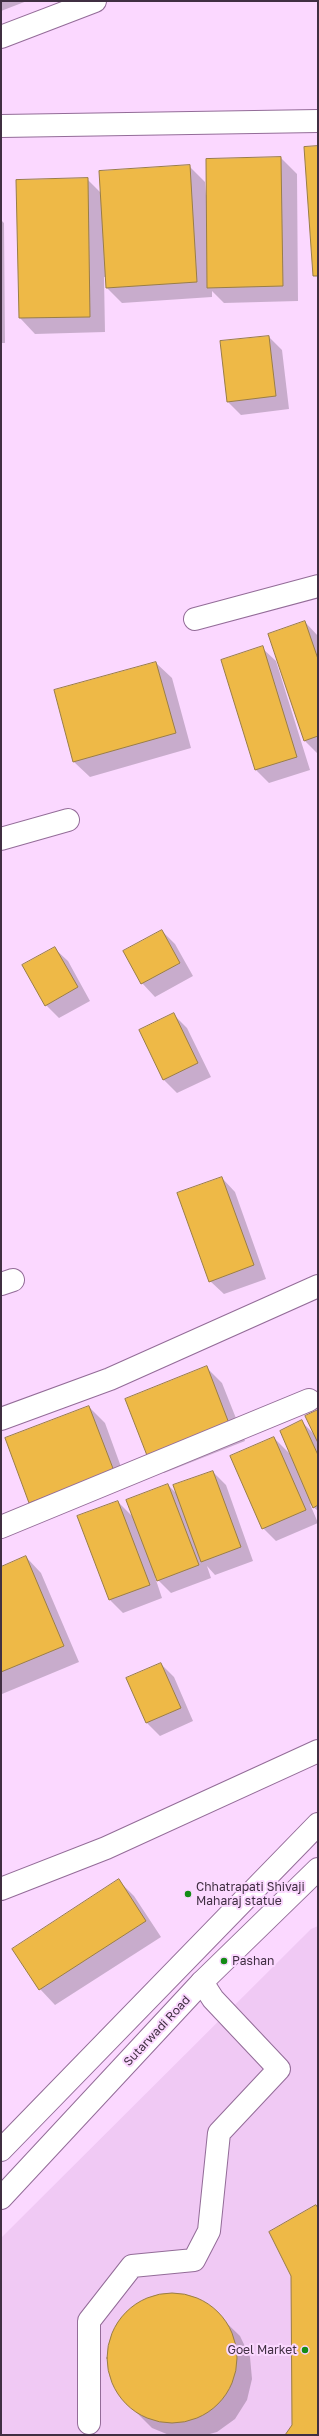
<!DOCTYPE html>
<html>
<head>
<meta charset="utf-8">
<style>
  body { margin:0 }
  #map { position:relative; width:319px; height:2436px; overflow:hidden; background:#fbd8ff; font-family:"Golos Text",sans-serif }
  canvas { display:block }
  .frame { position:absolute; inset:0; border:2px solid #402f42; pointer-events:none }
</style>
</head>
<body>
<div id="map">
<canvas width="319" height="2436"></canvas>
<div class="frame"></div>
</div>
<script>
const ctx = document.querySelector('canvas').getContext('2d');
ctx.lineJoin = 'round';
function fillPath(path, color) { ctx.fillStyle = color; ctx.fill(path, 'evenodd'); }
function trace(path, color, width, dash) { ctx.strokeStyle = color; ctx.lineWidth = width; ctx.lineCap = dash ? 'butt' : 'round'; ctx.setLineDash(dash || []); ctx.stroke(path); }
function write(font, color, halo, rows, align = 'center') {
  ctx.font = font + ' "Golos Text",sans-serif'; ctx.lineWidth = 4; ctx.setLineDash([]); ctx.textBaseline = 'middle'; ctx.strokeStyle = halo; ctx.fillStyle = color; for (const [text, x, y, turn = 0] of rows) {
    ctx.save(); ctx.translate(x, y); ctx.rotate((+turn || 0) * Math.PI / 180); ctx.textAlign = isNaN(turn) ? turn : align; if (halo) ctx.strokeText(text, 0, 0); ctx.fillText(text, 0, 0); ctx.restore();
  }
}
fillPath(new Path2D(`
  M318 1926V2435H1V2238L311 1929Z`), '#f0c9f4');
fillPath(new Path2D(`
  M1 1H27L1 11Z
  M281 158 297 174 298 301 224 303 212 291V297L122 303 107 288 106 277H104L105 332 35 334 20 318 17 181 88 180 101 193 189 166 205 182 206 195H207Z
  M1 220 4 223 5 343H1Z
  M269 337 282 350 289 409 241 415 228 402Z
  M305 622 318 636V754L305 741 269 634Z
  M262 648 276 661 310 770 269 783 256 770 222 660Z
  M156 663 172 678 191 748 90 777 74 762Z
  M162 931 175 944 193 976 155 997 142 983 124 951Z
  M54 948 68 961 90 1001 59 1018 46 1005Z
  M174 1015 187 1028 211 1077 177 1093 164 1080 140 1031Z
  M222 1178 235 1192 266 1279 224 1294 210 1281Z
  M207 1368 222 1383 245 1441 164 1473 149 1458Z
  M89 1407 105 1423 128 1486 45 1518 30 1502ZM119 1470 37 1501V1499Z
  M318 1411V1511L310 1504 318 1523 276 1541 263 1528 274 1438 291 1455 302 1422 314 1434Z
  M213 1472 226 1485 253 1561 215 1575 207 1566 211 1578 171 1593 155 1577 162 1598 123 1613 110 1600 79 1517 118 1502 134 1518 168 1485 178 1495Z
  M26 1557 41 1573 79 1662 2 1694 1 1568Z
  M161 1664 174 1677 193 1721 160 1736 147 1723Z
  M119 1881 134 1896 161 1937 55 2005 40 1989 14 1949Z
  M165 2295 187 2296 208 2305 240 2336 250 2357 252 2379 247 2400 235 2419 217 2432 206 2435H169L152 2428 120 2396 110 2377 108 2354 113 2332 126 2314 144 2301Z`), '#0003');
const building = new Path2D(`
  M318 146V276H313L304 147Z
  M281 157 283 286 207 288 206 159Z
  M190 165 197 282 106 288 99 171Z
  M88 178 90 317 19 318 16 180Z
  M269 336 276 396 227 402 220 341Z
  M305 621 318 659V736L304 741 268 634Z
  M263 646 297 757 255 770 221 660Z
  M156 662 176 733 73 762 54 690Z
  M162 930 180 963 141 984 123 951Z
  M55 947 78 987 45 1006 22 965Z
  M174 1013 198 1063 163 1080 139 1030Z
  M222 1177 254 1265 209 1282 177 1193Z
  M207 1366 230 1426 148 1458 125 1399Z
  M89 1406 114 1471 29 1503 5 1438Z
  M318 1410V1443L305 1416Z
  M302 1420 318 1455V1505L313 1508 280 1431Z
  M274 1437 306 1510 262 1529 230 1456Z
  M213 1471 241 1547 201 1562 173 1485Z
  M168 1484 199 1565 157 1581 126 1500Z
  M118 1501 150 1585 109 1600 77 1516Z
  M26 1556 64 1646 1 1672V1567Z
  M161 1663 181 1708 146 1723 126 1678Z
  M119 1879 146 1921 39 1990 12 1949Z
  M316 2205 318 2208V2435H285L292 2425 291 2276 269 2232Z
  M107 2358a65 65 0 1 1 130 0a65 65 0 1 1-130 0Z`);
fillPath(building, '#eeb947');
trace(building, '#997d47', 1);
const minor = new Path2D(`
  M1 37 95 1
  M1 126 318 121
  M195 619 318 586
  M1 839 68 820
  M1 1284 13 1280
  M1 1419 110 1379 318 1286
  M1 1527 309 1400
  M1 1889 106 1848 318 1751
  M89 2423V2321L132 2266 194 2260 209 2231 219 2133 279 2069 213 1999 202 1982`);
const major = new Path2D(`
  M1 2150 318 1824
  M1 2198 202 1982 318 1869`);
trace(minor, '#936c98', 24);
trace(major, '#936c98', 24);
trace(minor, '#fff', 22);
trace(major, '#fff', 22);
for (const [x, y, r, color] of [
  [188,1894,4,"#138c16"],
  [224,1961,4,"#138c16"],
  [305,2350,4,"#138c16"]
]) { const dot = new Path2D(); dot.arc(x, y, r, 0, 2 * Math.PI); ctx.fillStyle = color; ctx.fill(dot); trace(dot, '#fbd8ff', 1.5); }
write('12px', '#402f42', '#fbd8ff', [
  ["Chhatrapati Shivaji",196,1887],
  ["Maharaj statue",196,1901],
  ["Pashan",232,1961],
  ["Goel Market",297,2350,"right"]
], 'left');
write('12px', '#402f42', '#fbd8ff', [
  ["Sutarwadi Road",157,2031,-47]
]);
</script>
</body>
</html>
